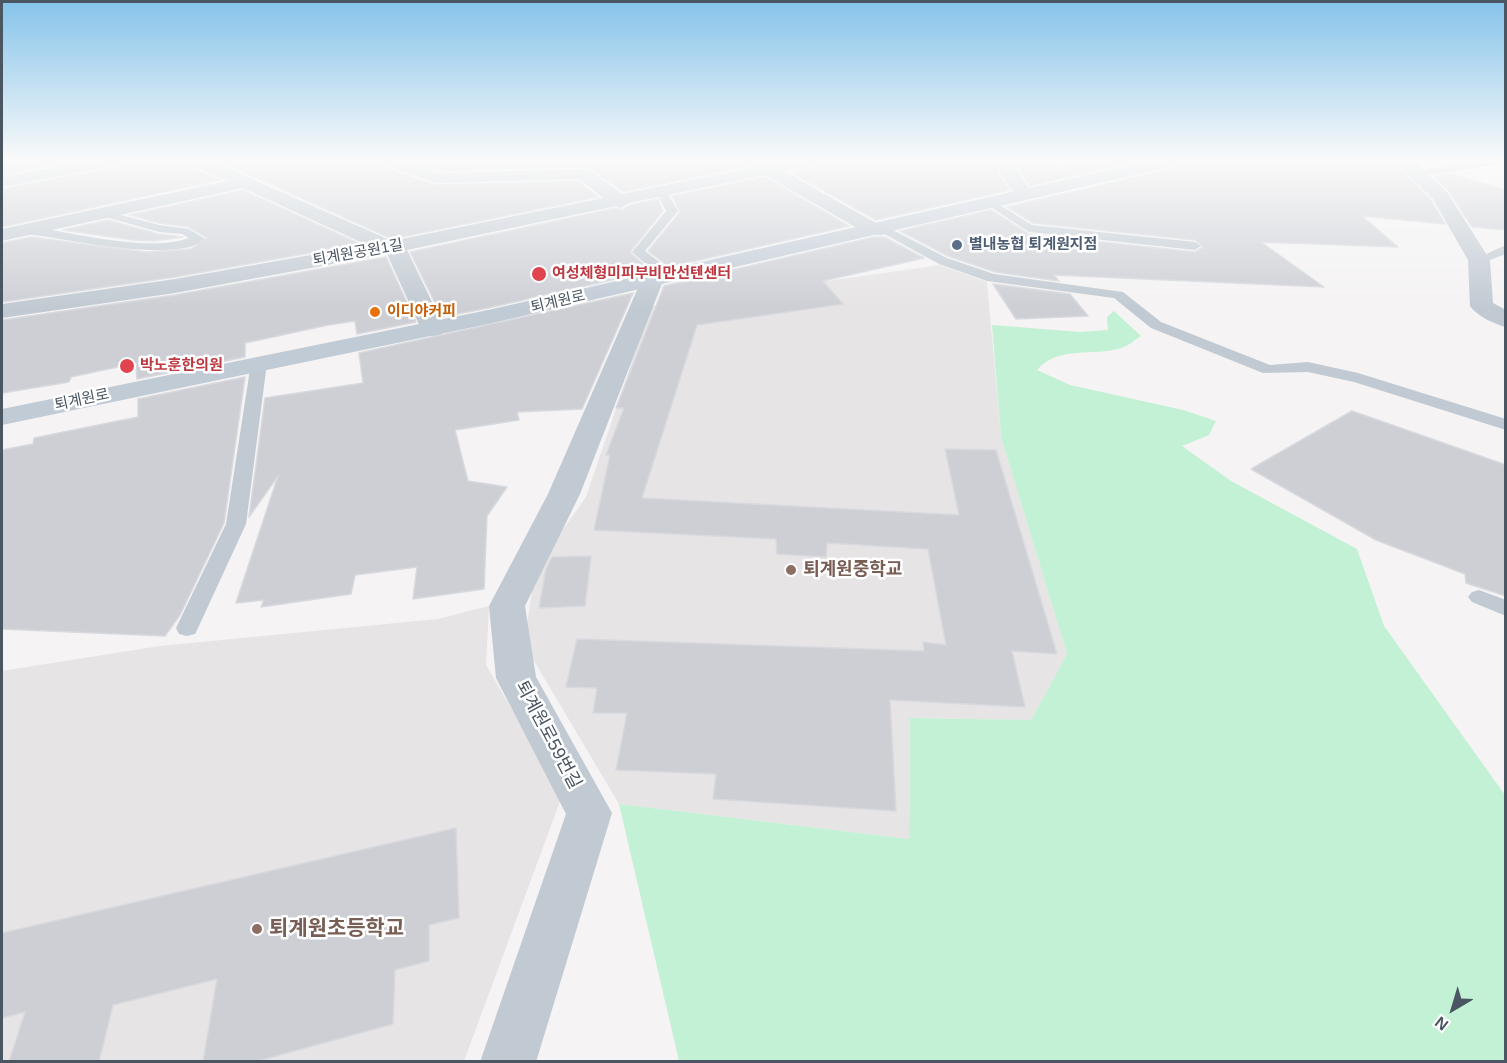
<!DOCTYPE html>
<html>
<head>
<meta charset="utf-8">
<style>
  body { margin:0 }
  #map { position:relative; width:1507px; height:1063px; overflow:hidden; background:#f5f3f3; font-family:Arial,sans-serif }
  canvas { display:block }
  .frame { position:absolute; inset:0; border:3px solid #4a5661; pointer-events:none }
  .north { position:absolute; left:1423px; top:979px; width:60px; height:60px; -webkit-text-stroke:4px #fff; paint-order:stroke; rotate:218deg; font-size:16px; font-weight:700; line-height:24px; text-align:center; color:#4a5661 }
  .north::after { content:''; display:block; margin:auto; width:21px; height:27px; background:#4a5661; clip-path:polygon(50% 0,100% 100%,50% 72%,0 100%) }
</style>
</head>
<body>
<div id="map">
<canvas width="1507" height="1063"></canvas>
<div class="frame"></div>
<div class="north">N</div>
</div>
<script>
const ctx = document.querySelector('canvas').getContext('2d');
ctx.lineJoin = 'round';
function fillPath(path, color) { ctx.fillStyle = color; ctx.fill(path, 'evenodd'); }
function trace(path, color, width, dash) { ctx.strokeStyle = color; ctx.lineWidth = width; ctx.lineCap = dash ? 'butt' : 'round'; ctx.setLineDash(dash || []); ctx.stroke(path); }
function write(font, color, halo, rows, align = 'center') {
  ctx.font = font + ' Arial,"Noto Sans KR",sans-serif'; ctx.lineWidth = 5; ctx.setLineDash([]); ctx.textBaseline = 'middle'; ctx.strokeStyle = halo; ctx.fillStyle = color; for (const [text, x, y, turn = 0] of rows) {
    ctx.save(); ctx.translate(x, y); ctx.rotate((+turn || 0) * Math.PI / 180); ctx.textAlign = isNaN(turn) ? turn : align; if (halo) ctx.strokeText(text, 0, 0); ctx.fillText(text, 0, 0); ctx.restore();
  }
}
fillPath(new Path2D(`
  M940 265 987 282 1001 437 1067 654 1031 720 910 718 909 839 619 804 524 644 532 591 549 549 586 497 651 306Z
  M489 606 486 665 562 796 464 1061 2 1062V671L160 646 438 619Z`), '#e6e4e5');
fillPath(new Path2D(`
  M1114 311 1141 336C1135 340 1128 346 1121 348 1093 357 1058 345 1037 370L1070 385 1183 410 1216 421 1209 435 1182 446 1231 481 1357 549 1384 626 1505 795V1061H679L619 804 909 839 910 718 1031 720 1067 654 1001 437 992 325 1080 332 1108 330 1107 317Z`), '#c3f1d5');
const building = new Path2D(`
  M2 159H81L2 175Z
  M134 159H182L185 165 220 180 2 227V189L124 166Z
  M214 159H374L377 165 436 185 578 181 598 197 392 239Z
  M409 159H779L753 161 749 166 623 192 590 168 583 167 439 171Z
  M829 159H995L998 173 1010 190 876 220 790 172 825 165Z
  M1016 159H1054L1055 168 1100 159H1146L1030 186 1020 171Z
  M1192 159H1222L1223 167 1261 159 1271 162 1286 159H1391L1431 200 1445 224 1362 216 1398 247 1261 242 1324 287 1054 275 1059 281 995 272 948 256 900 231 991 210 1029 234 1195 252 1203 247 1195 240 1033 223 1007 207 1183 166Z
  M1451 174 1506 190V230L1472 227 1449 191 1434 177Z
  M765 177 849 226 669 267 648 251 680 212 672 196Z
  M243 190 360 244 175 277 2 302V243L31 237 147 252 191 249 207 238 189 227 159 223 130 215Z
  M658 199 663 211 630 252 651 271 488 308 442 317 410 252 616 208 622 210 630 205Z
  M108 220 158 234 183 237 153 241 132 240 63 230Z
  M874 237H884L924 258 823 281 843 304 697 325 642 498 959 515 945 449 996 450 1057 654 1012 651 1025 707 890 700 896 811 713 799 716 774 616 770 627 713H593L597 688 566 687 577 639 924 651 923 642 946 645 928 549 827 543 826 557 777 554 776 539 594 530 610 455H606L624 408H616L664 286Z
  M386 257 416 322 357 334 355 321 328 325 245 343V357L137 379 136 363 71 377 69 382 2 393V320L175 295Z
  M993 284 1070 294 1088 316 1016 319Z
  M633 293 582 409 517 412 519 420 455 430 468 481 507 487 487 516 484 589 413 599 417 567 355 575 351 594 261 607 264 600 236 603 278 476 249 517 265 398 363 383 359 353Z
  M245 377 224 523 180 615 165 636 2 629V450L33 444 34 438 138 417V399Z
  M1352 411 1506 465V596L1466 583 1465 574 1376 540 1251 469Z
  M591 556 585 606 539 608 546 569 552 557Z
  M456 828 459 918 429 925V961L395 970 393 1024 254 1062H203L217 979 113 1005 99 1062H9L25 1012 2 1018V933Z`);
fillPath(building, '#cdcfd5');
trace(building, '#d7d9de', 1.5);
fillPath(new Path2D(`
  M1490 159H1506V163L1417 177 1412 174 1417 171Z
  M662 190 666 191 678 211 645 251 675 274 676 277 675 280H665L632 252 666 211 657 193Z
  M990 199 1032 225 1195 242 1201 246 1195 250 1029 232 986 204V200Z
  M102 210 159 225 189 229 205 239C178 265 64 238 27 234L21 230 27 226C71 232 148 253 189 238L182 234 159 232 98 215V211Z
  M883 225 947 258 994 274 1123 292 1161 322 1270 365 1308 362 1358 373 1506 419V430L1354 382 1308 372 1263 373 1151 328 1114 298 987 281 939 264 879 231V227Z
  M1506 245V254L1479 264 1473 260Z
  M259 358 267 363 246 524 198 628 195 634 187 636 179 634 176 628 226 524 251 363Z
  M1479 590 1506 600V616L1472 602 1468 597 1472 592Z`), '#c1cad2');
fillPath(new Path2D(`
  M95 159H132L124 164 2 187V177Z
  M184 159H207L392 241 603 198 579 179 437 183 378 163 376 159H401L439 173 583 169 589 170 622 194 751 168 753 163 759 162 768 164 792 159H827L825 163 784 171 883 227 886 231 883 235H869L765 175 629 203 621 208 616 206 407 250 445 329 442 334 433 336 424 334 421 329 387 254 175 293 2 318V304L175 279 367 245 243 188 2 241V229L227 181 186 163Z
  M997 159H1014L1018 172 1033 194 1030 198H1018L1000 172Z
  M1393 159H1411L1447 192 1490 260 1493 303 1506 310V327C1494 324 1477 316 1470 306L1468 260 1433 199Z
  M652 274 660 276 663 281 580 494 525 606 536 677 612 813 536 1062H480L566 814 496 678 489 606 548 494 641 281 644 276Z`), '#c1cad2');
fillPath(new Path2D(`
  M1158 159H1190L1182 164 488 324 2 425V409L488 310Z`), '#c1cbd6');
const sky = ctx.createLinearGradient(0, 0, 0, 308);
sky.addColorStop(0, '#85c3ea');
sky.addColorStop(0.52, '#fafafa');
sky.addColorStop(1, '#fafafa00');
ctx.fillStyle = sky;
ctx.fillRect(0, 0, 1507, 308);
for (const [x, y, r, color] of [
  [957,245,6,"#5c6f8a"],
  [539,274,8,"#e0444e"],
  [375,312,6,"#e8710a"],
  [127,366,8,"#e0444e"],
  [791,570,6,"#8d6e63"],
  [257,929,6,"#8d6e63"]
]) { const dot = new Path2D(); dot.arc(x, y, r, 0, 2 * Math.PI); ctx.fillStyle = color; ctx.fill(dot); trace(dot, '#fff', 2); }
write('bold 15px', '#4e5e75', '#fff', [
  ["별내농협 퇴계원지점",969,245]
], 'left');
write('15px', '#4a5661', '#fff', [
  ["퇴계원공원1길",358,253,-10],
  ["퇴계원로",558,302,-13],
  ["퇴계원로",82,400,-12]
]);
write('bold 15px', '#be3a42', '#fff', [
  ["여성체형미피부비만선텐센터",552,274],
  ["박노훈한의원",140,366]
], 'left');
write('bold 15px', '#c56008', '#fff', [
  ["이디야커피",387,312]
], 'left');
write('bold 18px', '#785e54', '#fff', [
  ["퇴계원중학교",803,570]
], 'left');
write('18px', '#4a5661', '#fff', [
  ["퇴계원로59번길",548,735,62]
]);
write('bold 21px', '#785e54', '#fff', [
  ["퇴계원초등학교",269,929]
], 'left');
</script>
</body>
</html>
